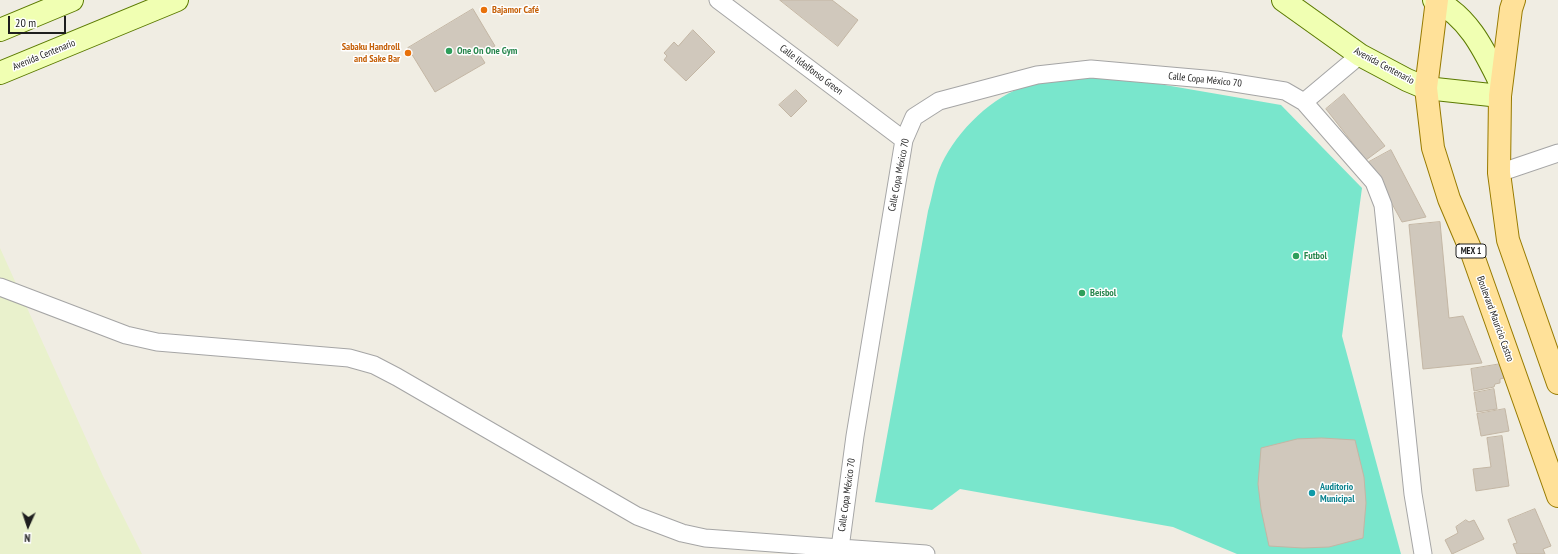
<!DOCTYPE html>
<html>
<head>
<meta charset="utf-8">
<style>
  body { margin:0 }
  #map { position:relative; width:1558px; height:554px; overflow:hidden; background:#f0ede3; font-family:"PT Sans Narrow",sans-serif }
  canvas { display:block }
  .north { position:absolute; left:8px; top:506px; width:40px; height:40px; -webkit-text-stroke:3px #fff; paint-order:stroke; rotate:183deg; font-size:11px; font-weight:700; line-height:16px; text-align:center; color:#1e1e1e }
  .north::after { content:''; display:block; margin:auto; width:14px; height:18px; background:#1e1e1e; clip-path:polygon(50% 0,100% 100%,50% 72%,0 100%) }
  .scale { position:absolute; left:8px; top:16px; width:58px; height:18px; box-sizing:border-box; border:2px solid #1e1e1e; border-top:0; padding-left:5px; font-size:12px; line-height:14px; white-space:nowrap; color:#1e1e1e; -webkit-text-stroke:3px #fff; paint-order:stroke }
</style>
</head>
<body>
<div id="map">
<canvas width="1558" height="554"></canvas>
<div class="north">N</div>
<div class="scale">20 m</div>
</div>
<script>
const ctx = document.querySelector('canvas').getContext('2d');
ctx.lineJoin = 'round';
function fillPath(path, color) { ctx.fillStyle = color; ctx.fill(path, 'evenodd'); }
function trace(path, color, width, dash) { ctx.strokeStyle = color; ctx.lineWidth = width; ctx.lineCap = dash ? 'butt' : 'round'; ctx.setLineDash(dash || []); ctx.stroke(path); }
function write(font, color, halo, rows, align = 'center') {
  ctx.font = font + ' "PT Sans Narrow",sans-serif'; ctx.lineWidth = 3; ctx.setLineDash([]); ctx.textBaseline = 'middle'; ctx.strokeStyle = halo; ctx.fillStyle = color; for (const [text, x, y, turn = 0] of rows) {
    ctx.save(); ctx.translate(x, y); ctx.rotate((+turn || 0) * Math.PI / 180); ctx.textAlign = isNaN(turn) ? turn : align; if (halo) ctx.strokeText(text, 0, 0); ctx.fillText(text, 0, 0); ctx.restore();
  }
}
fillPath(new Path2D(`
  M0 248 103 476 142 554H0Z`), '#e9f1cc');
fillPath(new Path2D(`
  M1096 77 1136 80 1281 105 1362 188 1342 336 1401 554H1237L1173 527 960 489 932 510 875 502 928 211C932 198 934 183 939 170 952 137 987 100 1021 88 1045 80 1072 79 1096 77Z`), '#79e6cc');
const building = new Path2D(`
  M780 0H832L858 20 838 46Z
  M473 9 495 46 480 55 485 63 435 92 408 48Z
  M693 30 715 52 686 81 664 60 667 56 664 53 674 42 678 46Z
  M796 90 807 101 791 117 779 105Z
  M1344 94 1385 146 1366 160 1326 109Z
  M1391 150 1426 217 1402 222 1369 162Z
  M1440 222 1449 318 1463 316 1482 363 1423 369 1409 225Z
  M1501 364 1504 378 1500 379V383L1495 384 1494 387 1474 391 1471 369Z
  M1494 389 1497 409 1477 412 1474 393Z
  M1505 409 1509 431 1481 436 1477 414Z
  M1502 436 1509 486 1476 491 1473 469 1491 467 1487 438Z
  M1322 438 1355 440 1364 477 1366 503 1363 538 1329 547 1303 548 1269 546 1261 509 1258 484 1261 448 1297 439Z
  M1535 509 1551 546 1543 549 1545 554H1517L1513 544 1517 543 1508 520Z
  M1466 520 1469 522 1474 520 1484 539 1452 554 1445 540 1458 533 1456 527Z`);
fillPath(building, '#d0c8bc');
trace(building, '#c3b6a4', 1);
const street = new Path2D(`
  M718 0 904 140
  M1304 102 1374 182 1383 205 1413 494 1423 554
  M1499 173 1558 153
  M0 287 126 335 157 342 349 358 374 365 397 377 637 516 682 533 705 538 840 548
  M926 554 840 548 855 436 904 140 914 117 939 101 1037 75 1091 69 1216 80 1285 91 1304 102 1360 55`);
const secondary = new Path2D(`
  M1283 0 1360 55 1407 80 1426 88 1500 96
  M1434 0C1469 16 1485 52 1501 84
  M0 30 72 0
  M0 73 177 0`);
const primary = new Path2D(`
  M1437 0 1426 88 1433 148 1449 199 1472 253 1558 496
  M1514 0 1511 9 1500 96 1499 173 1508 240 1558 383`);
trace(street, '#a5a5a5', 19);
trace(secondary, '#5b7a00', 24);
trace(primary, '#987b00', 24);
trace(street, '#fff', 17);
trace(secondary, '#f0ffb2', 22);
trace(primary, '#ffe199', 22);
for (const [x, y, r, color] of [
  [484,10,4,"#e8710a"],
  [449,51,4,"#2e9e5b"],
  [408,53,4,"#e8710a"],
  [1296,256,4,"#2e9e5b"],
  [1082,293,4,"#2e9e5b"],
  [1312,493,4,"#0f9aa8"]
]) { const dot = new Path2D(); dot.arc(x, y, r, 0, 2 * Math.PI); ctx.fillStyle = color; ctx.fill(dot); trace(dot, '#fff', 1.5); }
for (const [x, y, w] of [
  [1471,251,30]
]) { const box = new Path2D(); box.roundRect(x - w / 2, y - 7, w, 14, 3); ctx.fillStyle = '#fff'; ctx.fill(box); trace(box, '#1e1e1e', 1); }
write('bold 9px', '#1e1e1e', null, [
  ["MEX 1",1471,251]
]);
write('bold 10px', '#c56008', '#fff', [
  ["Bajamor Café",492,10],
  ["Sabaku Handroll",400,47,"right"],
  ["and Sake Bar",400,59,"right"]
], 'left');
write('bold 10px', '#27864d', '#fff', [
  ["One On One Gym",457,51],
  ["Futbol",1304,256],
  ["Beisbol",1090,293]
], 'left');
write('10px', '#1e1e1e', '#fff', [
  ["Avenida Centenario",44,55,-22],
  ["Avenida Centenario",1384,66,28],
  ["Calle Ildelfonso Green",811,70,37],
  ["Calle Copa México 70",1205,80,6],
  ["Calle Copa México 70",899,175,-79],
  ["Boulevard Mauricio Castro",1495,319,70],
  ["Calle Copa México 70",847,495,-82]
]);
write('bold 10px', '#0d838f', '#fff', [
  ["Auditorio",1320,487],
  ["Municipal",1320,499]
], 'left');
</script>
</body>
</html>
